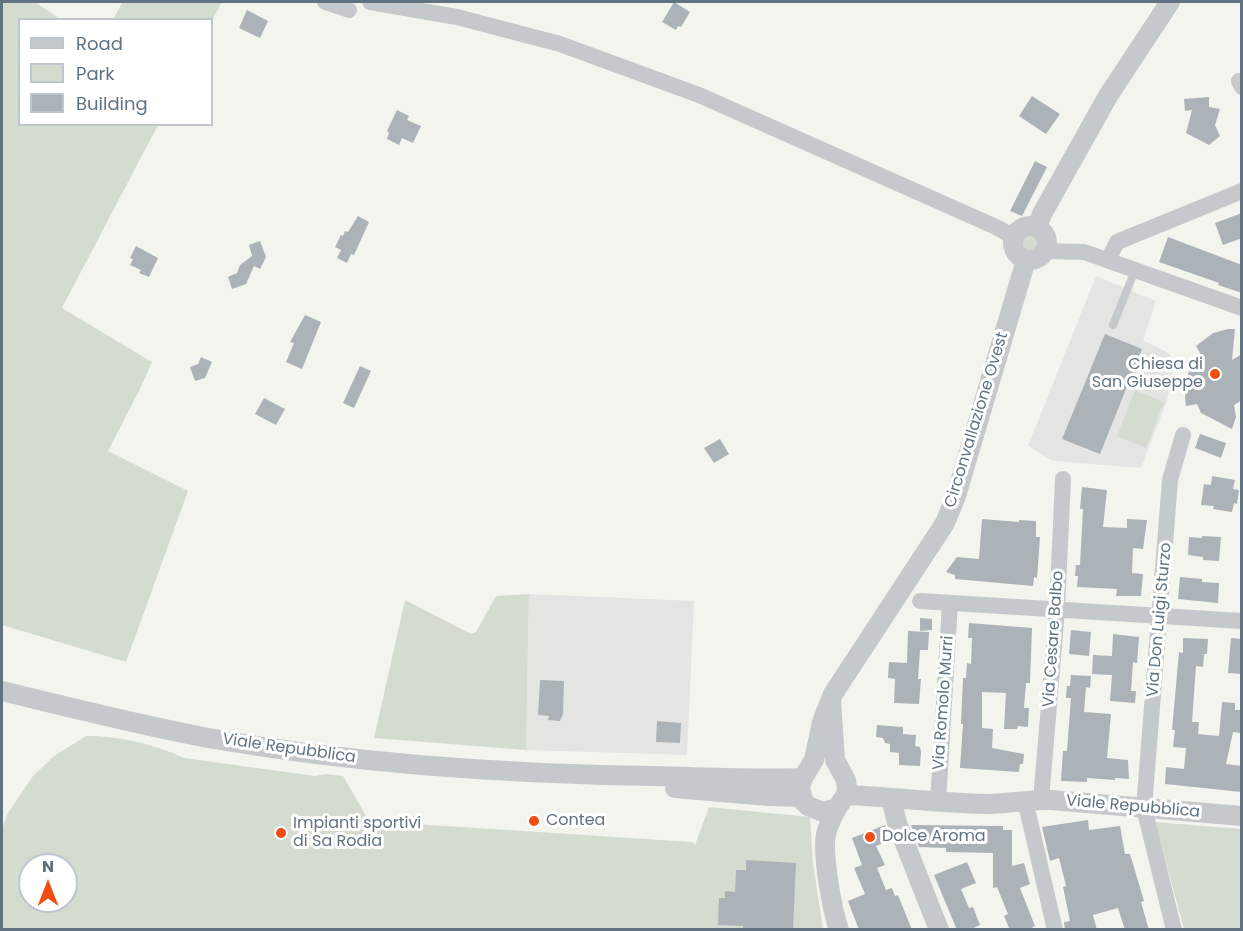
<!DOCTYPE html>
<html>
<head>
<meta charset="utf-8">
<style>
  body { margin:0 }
  #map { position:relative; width:1243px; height:931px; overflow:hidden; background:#f4f4ef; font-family:Poppins,sans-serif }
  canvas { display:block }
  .frame { position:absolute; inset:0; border:3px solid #607383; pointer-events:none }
  .legend { position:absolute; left:18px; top:18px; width:195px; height:108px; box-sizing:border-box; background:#fff; border:2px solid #bfc7cd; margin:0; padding:8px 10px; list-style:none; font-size:18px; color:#607383 }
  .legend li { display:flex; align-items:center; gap:12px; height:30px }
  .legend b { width:30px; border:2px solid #bfc7cd }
  .north { position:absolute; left:18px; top:853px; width:60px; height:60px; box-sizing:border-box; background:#fff; border:2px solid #bfc7cd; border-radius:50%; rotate:0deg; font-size:16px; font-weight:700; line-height:24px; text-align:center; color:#607383 }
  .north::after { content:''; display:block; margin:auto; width:21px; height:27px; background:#f14c12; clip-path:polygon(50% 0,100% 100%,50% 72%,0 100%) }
</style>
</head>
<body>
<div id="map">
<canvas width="1243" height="931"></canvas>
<div class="frame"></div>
<ul class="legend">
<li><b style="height:8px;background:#c6c9cc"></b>Road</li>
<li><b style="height:16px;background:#d4dcd0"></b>Park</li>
<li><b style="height:16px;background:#abb3b8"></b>Building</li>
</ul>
<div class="north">N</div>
</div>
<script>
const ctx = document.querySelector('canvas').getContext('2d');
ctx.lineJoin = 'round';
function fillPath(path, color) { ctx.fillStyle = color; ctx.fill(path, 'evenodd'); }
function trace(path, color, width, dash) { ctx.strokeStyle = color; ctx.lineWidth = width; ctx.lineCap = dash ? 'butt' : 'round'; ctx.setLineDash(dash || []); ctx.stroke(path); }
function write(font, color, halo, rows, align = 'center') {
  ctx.font = font + ' Poppins,sans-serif'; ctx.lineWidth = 6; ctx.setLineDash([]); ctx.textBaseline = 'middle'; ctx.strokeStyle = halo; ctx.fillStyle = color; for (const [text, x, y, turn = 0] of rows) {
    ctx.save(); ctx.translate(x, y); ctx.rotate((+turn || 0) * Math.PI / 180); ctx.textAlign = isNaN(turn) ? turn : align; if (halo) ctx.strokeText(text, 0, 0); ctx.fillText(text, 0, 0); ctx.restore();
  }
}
fillPath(new Path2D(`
  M1096 276 1156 301 1143 340 1167 352 1174 360 1167 401 1141 468 1053 461 1028 446Z
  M529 594 694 601 687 755 526 750Z`), '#e4e5e3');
fillPath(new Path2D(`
  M2 2H35L60 19 20 20V124L158 125 62 308 152 362 140 389 108 451 188 491 126 662 2 625Z
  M123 2H222L212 21V20L113 19Z
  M1021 244a12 12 0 1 1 24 0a12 12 0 1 1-24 0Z
  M1135 390 1164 402 1146 448 1117 436Z
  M529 594 526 750 374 738 405 600 471 634 476 632 496 596Z
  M86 736C116 735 158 745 184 758L315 776 326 774 343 776 369 821 692 842 695 845 709 807 810 817 813 863 823 929H2V829L8 813 33 776 54 756ZM30 865H66V901H30Z
  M1155 822 1241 829V929H1184Z`), '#d4dcd0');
fillPath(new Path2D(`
  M674 2 690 12 681 27 678 26 676 30 662 22Z
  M247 10 268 21 260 38 239 28Z
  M1032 96 1060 114 1046 134 1019 116Z
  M1209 97V107L1220 109 1215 125 1220 136 1209 145 1186 133 1192 110 1185 111 1184 99Z
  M397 110 409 116 407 120 421 126 413 143 402 138 399 145 387 139 389 133 387 131Z
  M1035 161 1047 167 1022 216 1010 211Z
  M1242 213V238L1223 245 1215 223Z
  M358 216 369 222 354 255 351 254 347 263 337 258 341 250 335 247 341 235 343 236 345 231 348 232Z
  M1168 237 1242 265V293L1218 285 1219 283 1159 262Z
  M260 241 266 257 260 269 254 266 246 284 232 289 228 277 237 273 240 265 252 256 249 245Z
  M136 246 158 258 149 277 139 273 141 270 130 265 133 259 130 258Z
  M305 315 321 322 302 369 286 362 294 343 290 342Z
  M1228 329H1235L1232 360 1242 354V400L1234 405 1236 417 1232 429 1201 413 1197 404 1186 406 1185 397 1187 377 1191 366 1200 353 1196 346 1213 333Z
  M1105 334 1142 349 1100 454 1062 439Z
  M201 357 212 362 205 378 195 381 190 367 198 364Z
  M360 366 371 371 354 408 343 403Z
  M264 398 285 409 276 425 255 414Z
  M1200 434 1226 443 1221 458 1195 448Z
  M720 439 729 454 714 463 704 448Z
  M1212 476 1235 480 1233 489 1239 490 1237 504 1234 503 1232 512 1213 509 1214 506 1201 505 1204 484 1211 485Z
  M1082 487 1107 490 1103 527 1127 528V519L1147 520 1143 549 1133 548 1132 573 1143 574 1141 596H1116L1117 589 1077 587 1078 576H1075L1076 565H1080L1083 509H1080Z
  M982 519 1019 522V520L1036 521V537H1040L1037 578 1034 577 1033 586 955 579V575L946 572 957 557 979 559Z
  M1202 536 1221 537 1219 561 1203 560V557L1188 555 1189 537 1202 538Z
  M1180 577 1202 579V582L1219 583 1218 603 1178 599Z
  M920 618 932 619V630L920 631Z
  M969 623 1032 628 1030 683H1026L1024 708H1029L1028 727 1018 726 1017 729H1004L1006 693 982 692V728L993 729 992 748 1024 754 1023 764H1020L1019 772 960 768 963 724H961L963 678H966L967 663 971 664 972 638H968Z
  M1071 630 1091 632 1089 656 1069 654Z
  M908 631 929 632 928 650H920L918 679H921L919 704 894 703 895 679 888 678 889 662 907 663Z
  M1113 634 1139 637 1137 663 1133 662 1131 691H1136L1135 703 1110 701 1112 675 1092 674 1093 655 1112 656Z
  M1183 638 1208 639 1207 654H1204L1203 667 1196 666 1192 722H1199L1198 734 1219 736 1222 702 1235 703V710H1242L1240 733 1233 732 1226 764 1242 766V792L1165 784 1166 767 1184 769 1186 748 1173 747 1175 730H1172L1179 652 1183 653Z
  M1231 638 1242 639V674L1228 673Z
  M1071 675 1091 676 1090 688 1086 687 1084 712 1111 714 1107 758 1128 760 1129 779 1115 778V780L1087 778V782L1061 781 1063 751H1067L1071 698H1066L1067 686H1070Z
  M540 680 564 681 563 714 560 721 548 720 549 716 538 715Z
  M657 721 681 723 680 743 656 742Z
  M877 725 903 727V734L916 735 915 746 920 747 921 752 920 766 899 765V753L890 752V744L885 743 883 738 876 737Z
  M1088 820 1089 830 1120 826 1125 854H1130L1144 901 1141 902 1149 930H1125L1118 908 1093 915 1097 930H1065L1064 922 1070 921 1063 887 1066 886 1059 858 1050 861 1042 827Z
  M885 825 891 840 876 846 885 865 877 868 886 890 892 888 895 896 898 895 912 930H859L848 901 865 894 854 868 862 865 852 838Z
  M911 825 1003 826V830H1012V866L1024 863 1030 884 1020 888 1035 926 1027 930H1010L1004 916 1008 914 997 887 993 888V853L946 852V848L919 847Z
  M746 860 796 863 793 930H743V926L718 925 719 898H725V891L735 892 736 870H746Z
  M967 862 976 883 961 889 969 908 973 907 980 925 969 930H957L934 875Z`), '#abb3b8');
trace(new Path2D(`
  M1113 325 1135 270`), '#c6c9cc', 8);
trace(new Path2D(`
  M325 2 349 10
  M370 2 457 17 560 44 699 95 996 227 1014 237
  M1239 81 1242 87
  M1046 251 1084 252 1242 308
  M1108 260 1117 242 1242 191
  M920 601 1242 621
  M1025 800 1055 930
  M1041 800 1057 610 1063 479
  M938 803 950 603
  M1174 930 1144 808 1170 480 1183 435`), '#c6c9cc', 16);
trace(new Path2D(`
  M1013 243a17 17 0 1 1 34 0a17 17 0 1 1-34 0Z
  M1037 227 1042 214 1108 96 1170 2
  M2 691C72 708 143 726 214 739 359 764 506 774 653 776 703 777 753 780 803 778
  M831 701 835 760 846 780 847 788 846 795 837 808 823 812 808 806 803 801 800 786 803 778 814 760 822 722 833 694 945 523 956 496 1026 260
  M675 788 768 796 802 797
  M846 795C893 797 939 803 986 804 1007 804 1029 799 1051 800L1242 816
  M891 798 897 823 939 930
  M837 808C833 816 828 825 826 834 822 855 832 909 839 930`), '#c6c9cc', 20);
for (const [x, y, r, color] of [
  [1215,374,6,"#f14c12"],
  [534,821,6,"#f14c12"],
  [281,833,6,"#f14c12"],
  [870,837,6,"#f14c12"]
]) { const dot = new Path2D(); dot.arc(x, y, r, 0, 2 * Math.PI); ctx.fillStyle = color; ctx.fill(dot); trace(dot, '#fff', 2); }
write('16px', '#607383', '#fff', [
  ["Chiesa di",1203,365,"right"],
  ["San Giuseppe",1203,383,"right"],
  ["Contea",546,821],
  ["Impianti sportivi",293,824],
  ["di Sa Rodia",293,842],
  ["Dolce Aroma",882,837]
], 'left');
write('16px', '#607383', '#fff', [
  ["Circonvallazione Ovest",977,420,-73],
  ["Via Don Luigi Sturzo",1160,620,-85],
  ["Via Cesare Balbo",1054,639,-86],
  ["Via Romolo Murri",944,703,-86],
  ["Viale Repubblica",289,749,8],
  ["Viale Repubblica",1133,807,5]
]);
</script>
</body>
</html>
